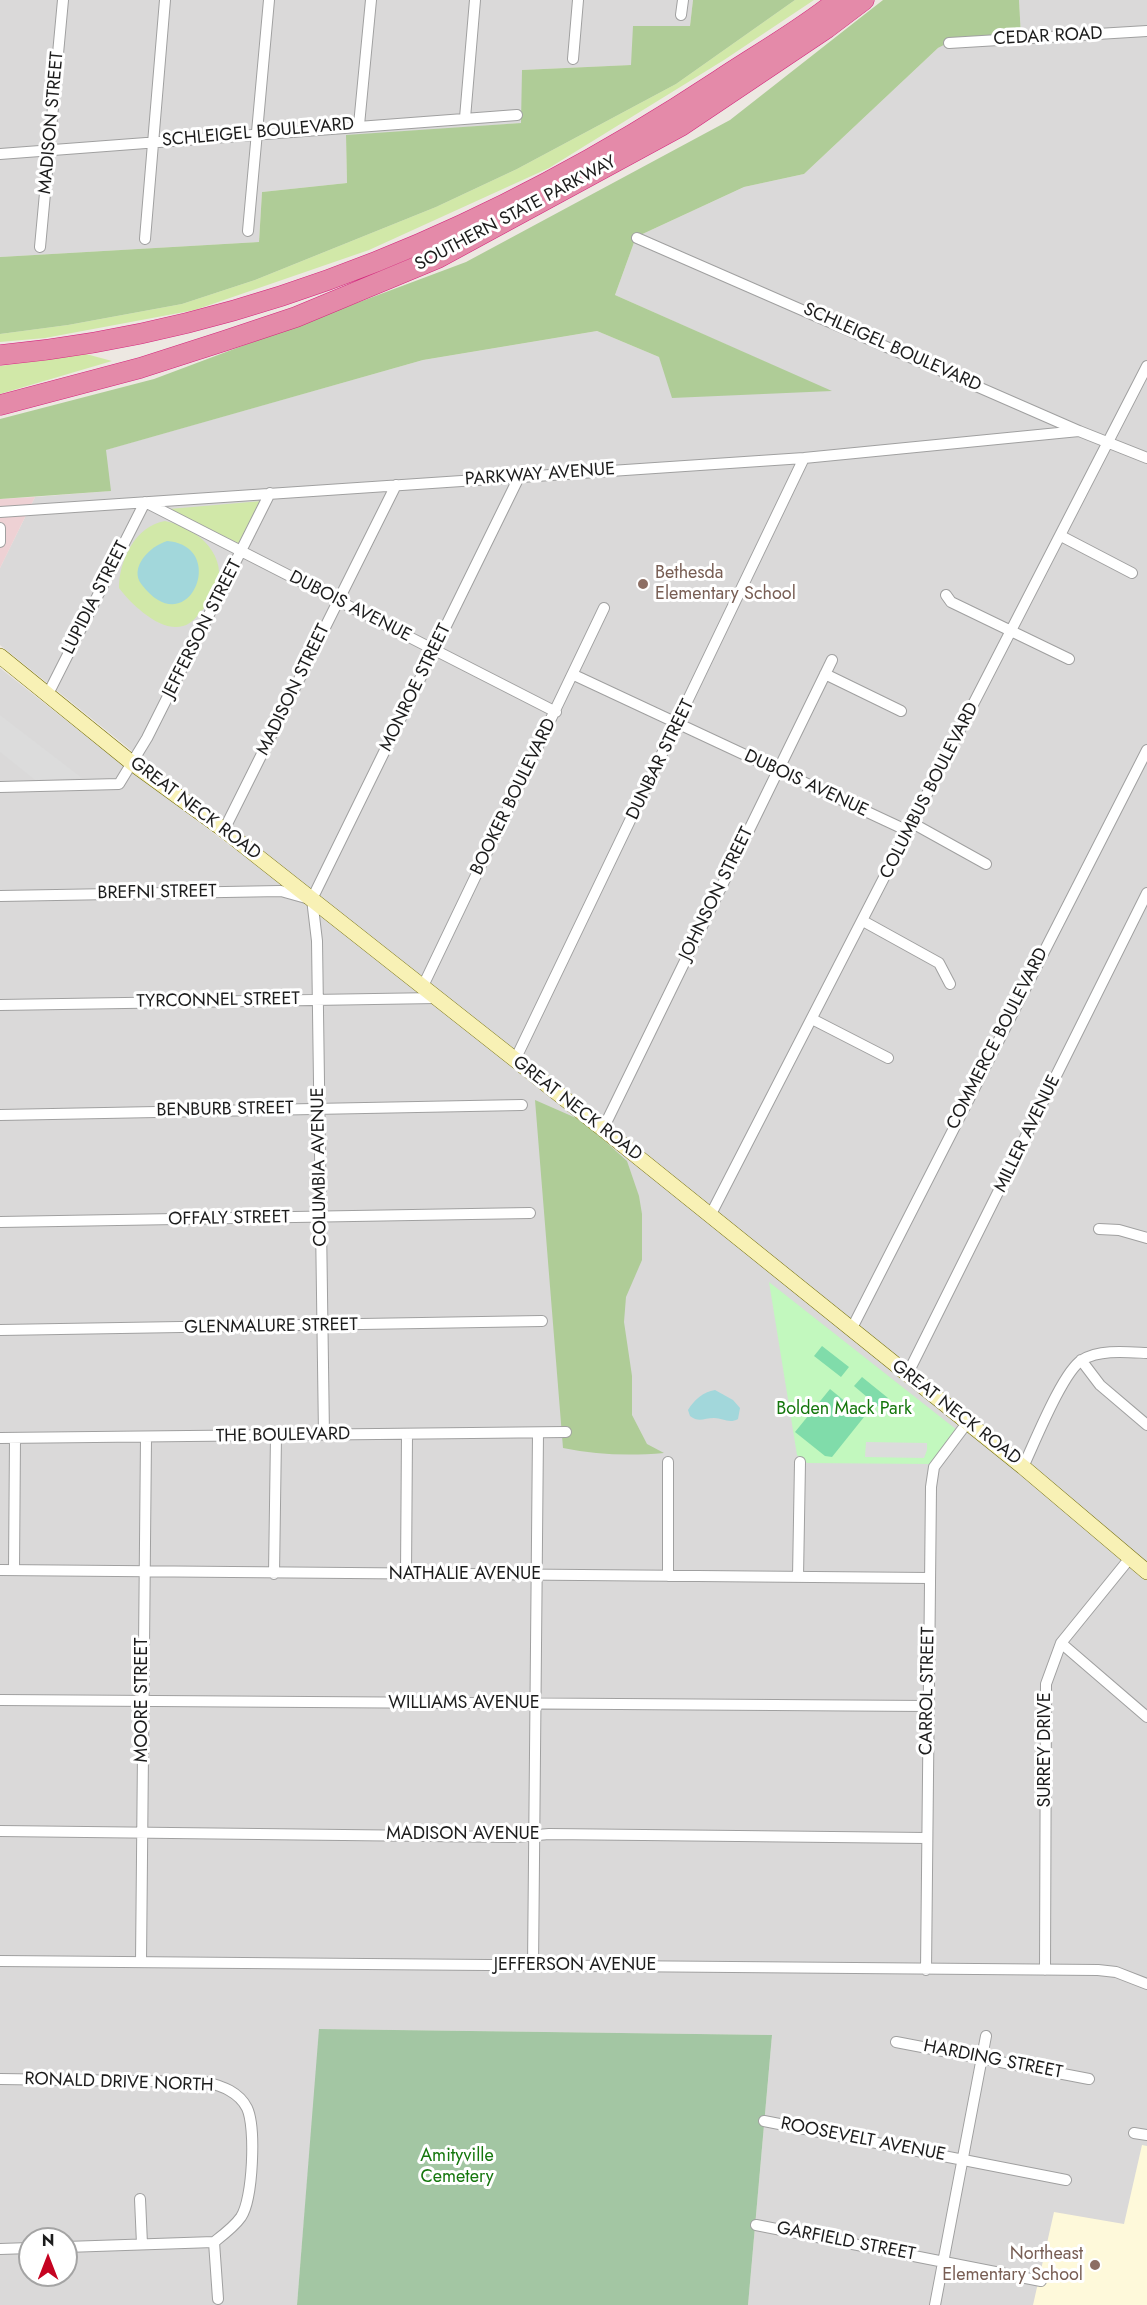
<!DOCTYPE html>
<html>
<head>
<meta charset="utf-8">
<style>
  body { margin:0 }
  #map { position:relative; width:1147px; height:2305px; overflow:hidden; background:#ede8e2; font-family:Jost,sans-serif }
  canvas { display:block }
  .north { position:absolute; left:18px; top:2227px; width:60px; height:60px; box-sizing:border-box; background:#fff; border:2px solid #a4a4a4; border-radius:50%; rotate:0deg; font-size:16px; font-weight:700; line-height:24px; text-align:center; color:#1c1c1c }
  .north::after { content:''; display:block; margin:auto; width:21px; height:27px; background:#c50321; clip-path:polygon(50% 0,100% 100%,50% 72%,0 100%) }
</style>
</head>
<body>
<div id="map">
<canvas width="1147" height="2305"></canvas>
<div class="north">N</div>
</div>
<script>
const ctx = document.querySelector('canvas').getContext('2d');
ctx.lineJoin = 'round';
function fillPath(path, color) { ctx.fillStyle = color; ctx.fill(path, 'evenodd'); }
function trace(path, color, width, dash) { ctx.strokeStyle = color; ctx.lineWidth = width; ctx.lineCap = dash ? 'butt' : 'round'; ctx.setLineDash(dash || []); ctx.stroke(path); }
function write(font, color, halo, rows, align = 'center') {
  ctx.font = font + ' Jost,sans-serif'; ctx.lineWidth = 6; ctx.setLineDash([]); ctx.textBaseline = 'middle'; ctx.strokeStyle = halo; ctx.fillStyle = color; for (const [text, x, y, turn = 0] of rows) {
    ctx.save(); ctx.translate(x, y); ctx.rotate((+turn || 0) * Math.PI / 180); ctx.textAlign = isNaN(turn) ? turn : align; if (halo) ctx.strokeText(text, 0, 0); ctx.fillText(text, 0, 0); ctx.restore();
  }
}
fillPath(new Path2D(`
  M0 0H693L690 26 632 65 522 70V123L346 136 347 183 262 192 259 242 0 257Z
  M1019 0H1147V2305H748L772 2035 320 2029 297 2305H0V668L121 764 415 984 1073 1506 0 645V568L35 497 110 491 105 450 423 360 597 331 659 357 830 391 615 295 636 237 744 187 804 174 938 48 952 40 984 36H1021ZM30 2239H66V2275H30Z`), '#dad9d9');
fillPath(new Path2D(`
  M35 497 0 568V499Z`), '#eed1d4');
fillPath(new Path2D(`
  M1142 2145 1147 2146V2305H1033L1054 2212 1124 2224Z`), '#fef9da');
fillPath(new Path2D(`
  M795 0H814L724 60 549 168 369 250 195 310 45 338 0 342V334L68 325 182 304 255 280 436 207 517 169 676 84Z
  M86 354 112 361 0 394V366Z
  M262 501 240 544 169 509Z
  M165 521C193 526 226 551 218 584 216 593 209 601 204 608 198 615 192 624 183 626 161 633 131 604 119 588 119 561 135 526 165 521Z`), '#d1e8a8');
fillPath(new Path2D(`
  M693 0H795L676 84 517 169 436 207 255 280 182 304 68 325 0 334V257L259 242 262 192 347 183 346 135 521 123 522 70 631 65 633 26H690Z
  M883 0H1019L1021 36C992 36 963 33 938 48L804 174 744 187 636 237 615 295 832 391 672 398 659 357 597 331 423 360 106 450 111 491 0 499V419L154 379 466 262 730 120Z
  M535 1100 583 1121 627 1161 639 1196 642 1214V1260L626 1297 624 1322 632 1376V1415L647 1444 664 1453C630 1456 597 1455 563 1448Z`), '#afcc97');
fillPath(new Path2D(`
  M319 2029 772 2035 748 2305H297Z`), '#a3c6a3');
fillPath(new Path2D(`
  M769 1282 957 1430 931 1464 807 1463 797 1455Z`), '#c2f8be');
fillPath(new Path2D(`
  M822 1346 849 1367 841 1377 814 1356Z
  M862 1377 888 1398 880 1408 854 1386Z
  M830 1389 864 1417 832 1457 825 1456 795 1432Z`), '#80dcaa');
fillPath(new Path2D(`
  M0 715 82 778 35 780 0 752Z
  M866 1442 927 1443V1450L924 1458 865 1457Z`), '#dcdcdc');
fillPath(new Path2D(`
  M167 541C230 546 188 645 142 585 128 568 150 546 167 541Z
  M715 1390 733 1400 740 1408 738 1419C729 1424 723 1418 714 1418 704 1418 699 1423 690 1416L688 1410C694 1400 703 1392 715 1390Z`), '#a2d7db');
const street = new Path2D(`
  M681 15 683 0
  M949 43 1147 31
  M573 59 578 0
  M465 118 475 0
  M359 125 371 0
  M0 154 517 115
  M248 231 269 0
  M637 238 1079 431 1147 458
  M145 239 165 0
  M40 247 63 0
  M0 512 804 458 1079 431
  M0 528V542
  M1061 536 1132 573
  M946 595 951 602 1069 659
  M825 674 901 711
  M574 675 908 831
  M48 694 145 502 556 712
  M0 787 119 784 147 738 270 493
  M914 824 986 864
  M224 830 396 485
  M0 896 281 891 306 898
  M312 899 317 941 324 1435
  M312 899 519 477
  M863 921 939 963 950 984
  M423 986 604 608
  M0 1005 437 998
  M812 1019 888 1058
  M515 1060 804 458
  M0 1115 522 1105
  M603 1129 832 660
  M710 1216 1147 366
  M0 1222 530 1213
  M1099 1229 1119 1230 1147 1238
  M0 1330 542 1321
  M851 1330 1147 750
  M1081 1360 1100 1385 1147 1425
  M907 1375 1147 893
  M0 1438 566 1432
  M1023 1467C1034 1444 1063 1371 1082 1360 1100 1349 1127 1352 1147 1353
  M0 1570 929 1578
  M14 1570 15 1438
  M274 1574 276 1436
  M406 1574 407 1434
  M668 1576V1462
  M798 1577 800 1462
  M1061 1643 1147 1717
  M0 1700 928 1706
  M0 1831 515 1837 549 1834 926 1838
  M0 1961 1098 1970 1116 1972 1147 1984
  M141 1962 146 1438
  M533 1966 538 1433
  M926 1970 931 1487 934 1467 967 1423
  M1045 1970 1046 1684 1061 1643 1130 1558
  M896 2042 1089 2079
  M0 2079 206 2082C222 2086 239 2092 247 2108 256 2127 253 2199 241 2217 234 2227 223 2235 214 2242
  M764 2121 1066 2180
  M1134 2133 1147 2135
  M140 2199 142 2244
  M756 2225 1041 2281
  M214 2242 218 2299
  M66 2247 214 2242
  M0 2249 30 2248
  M935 2305 986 2036`);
const secondary = new Path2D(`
  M0 656 132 763 224 830 603 1129 1023 1467 1147 1572`);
const highway = new Path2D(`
  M0 355C259 331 504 222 719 80 758 54 801 30 838 0
  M0 405 140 368 224 341 296 317 438 258 681 126 827 28 864 0`);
trace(street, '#a0a0a0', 12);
trace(secondary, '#706b06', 16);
trace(highway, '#d4267d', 21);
trace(street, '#fff', 10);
trace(secondary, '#f8f1b5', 15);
trace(highway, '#e48aa9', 20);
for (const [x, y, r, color] of [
  [643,584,6,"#8d6e63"],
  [1095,2265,6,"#8d6e63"]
]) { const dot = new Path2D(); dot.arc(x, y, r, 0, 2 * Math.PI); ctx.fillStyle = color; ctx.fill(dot); trace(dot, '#fff', 2); }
write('18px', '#1c1c1c', '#fff', [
  ["CEDAR ROAD",1048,37,-3],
  ["MADISON STREET",52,123,-85],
  ["SCHLEIGEL BOULEVARD",258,133,-5],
  ["SOUTHERN STATE PARKWAY",516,214,-28],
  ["SCHLEIGEL BOULEVARD",892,348,24],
  ["PARKWAY AVENUE",540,475,-4],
  ["LUPIDIA STREET",96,598,-63],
  ["DUBOIS AVENUE",350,607,27],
  ["JEFFERSON STREET",203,629,-63],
  ["MONROE STREET",416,688,-64],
  ["MADISON STREET",294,690,-64],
  ["DUNBAR STREET",661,760,-64],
  ["DUBOIS AVENUE",806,784,25],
  ["COLUMBUS BOULEVARD",930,791,-63],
  ["BOOKER BOULEVARD",514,797,-64],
  ["GREAT NECK ROAD",195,809,37],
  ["BREFNI STREET",157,893,-1],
  ["JOHNSON STREET",717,894,-64],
  ["TYRCONNEL STREET",218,1001,-1],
  ["COMMERCE BOULEVARD",998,1039,-63],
  ["GREAT NECK ROAD",577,1109,38],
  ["BENBURB STREET",225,1110,-1],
  ["MILLER AVENUE",1028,1134,-64],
  ["COLUMBIA AVENUE",320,1167,-91],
  ["OFFALY STREET",229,1219,-1],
  ["GLENMALURE STREET",271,1327,-1],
  ["GREAT NECK ROAD",956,1413,38],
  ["THE BOULEVARD",283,1436,-1],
  ["NATHALIE AVENUE",465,1575],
  ["CARROL STREET",928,1691,-89],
  ["MOORE STREET",143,1700,-90],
  ["WILLIAMS AVENUE",464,1704],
  ["SURREY DRIVE",1046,1750,-90],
  ["MADISON AVENUE",463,1835],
  ["JEFFERSON AVENUE",575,1966],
  ["HARDING STREET",993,2060,11],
  ["RONALD DRIVE NORTH",119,2083,2],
  ["ROOSEVELT AVENUE",863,2140,11],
  ["GARFIELD STREET",846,2242,11]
]);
write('18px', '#785e54', '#fff', [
  ["Bethesda",655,574],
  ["Elementary School",655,595],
  ["Northeast",1083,2255,"right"],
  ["Elementary School",1083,2276,"right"]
], 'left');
write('18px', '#15770d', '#fff', [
  ["Bolden Mack Park",844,1410],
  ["Amityville",457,2157],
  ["Cemetery",457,2178]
]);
</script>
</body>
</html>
